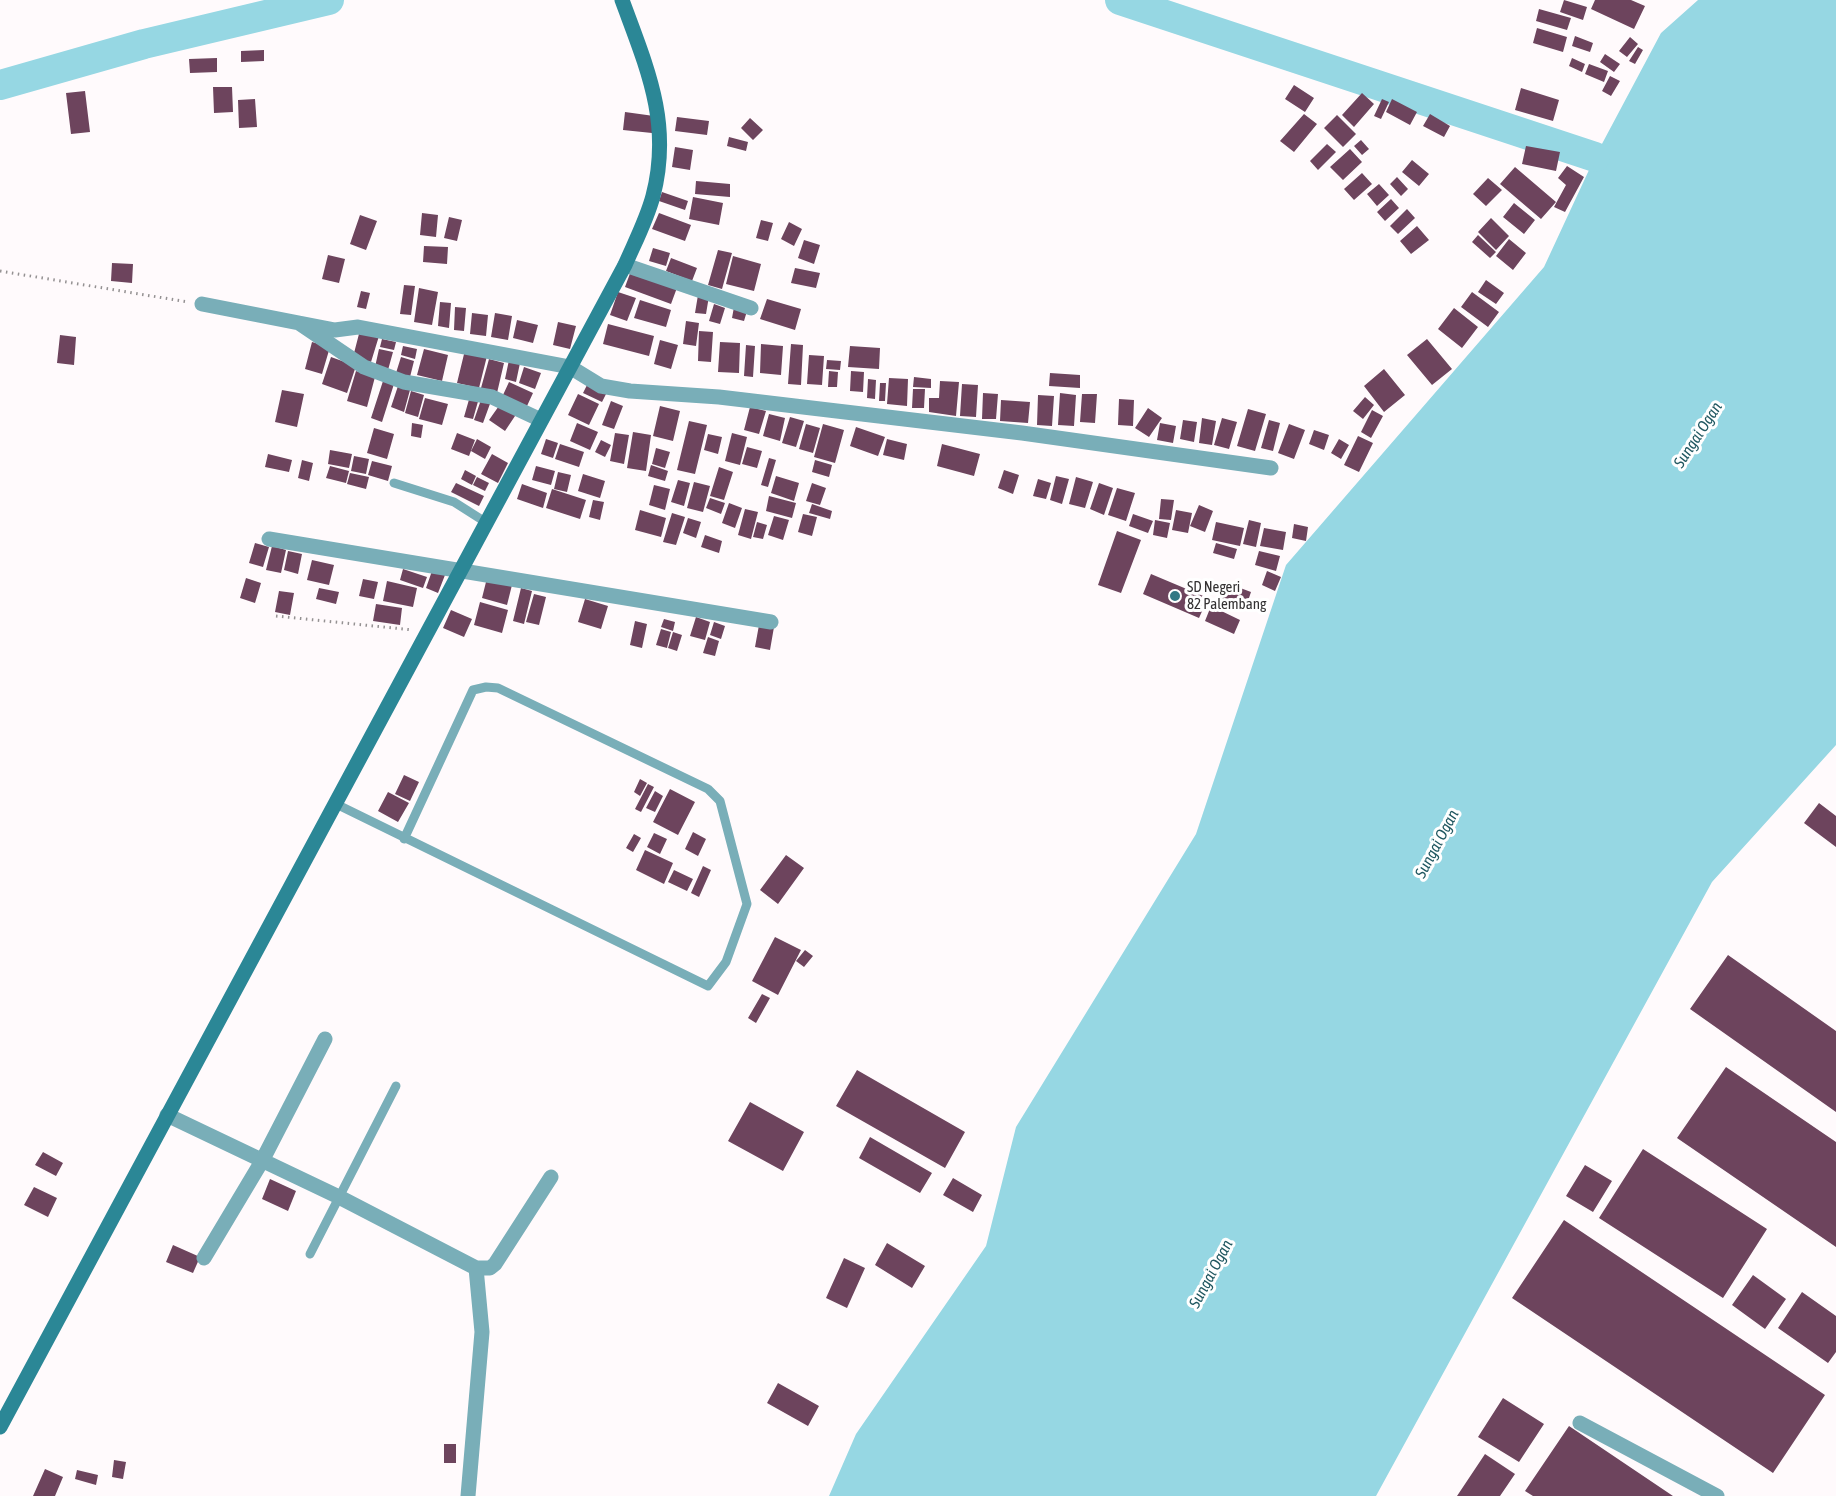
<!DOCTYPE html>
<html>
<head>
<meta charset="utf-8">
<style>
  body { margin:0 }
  canvas { display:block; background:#fffafc }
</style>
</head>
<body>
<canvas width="1836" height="1496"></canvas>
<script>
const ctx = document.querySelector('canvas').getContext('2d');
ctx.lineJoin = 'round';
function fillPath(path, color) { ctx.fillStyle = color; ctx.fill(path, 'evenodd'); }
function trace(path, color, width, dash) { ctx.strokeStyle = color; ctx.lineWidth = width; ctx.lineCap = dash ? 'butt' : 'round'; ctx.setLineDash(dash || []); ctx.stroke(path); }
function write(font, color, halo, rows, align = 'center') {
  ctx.font = font + ' "Asap Condensed",sans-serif'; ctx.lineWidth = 6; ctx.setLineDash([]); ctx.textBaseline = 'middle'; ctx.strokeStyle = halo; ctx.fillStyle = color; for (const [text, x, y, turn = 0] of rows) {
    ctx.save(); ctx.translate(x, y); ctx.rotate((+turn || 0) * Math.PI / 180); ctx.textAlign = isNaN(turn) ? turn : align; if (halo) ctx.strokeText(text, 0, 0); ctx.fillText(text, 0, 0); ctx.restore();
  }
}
fillPath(new Path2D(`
  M1698 0H1836V745L1712 882 1376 1496H829L856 1434 986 1246 1016 1127 1196 834 1286 565 1544 267 1595 157 1661 33Z`), '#96d7e3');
trace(new Path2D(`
  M1120 0 1595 157
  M0 85 144 44 329 0`), '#96d7e3', 30);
fillPath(new Path2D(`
  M1564 0 1587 7 1583 20 1560 12Z
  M1595 0H1631L1645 6 1634 29 1591 9Z
  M1539 9 1571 18 1567 30 1536 21Z
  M1537 28 1567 37 1563 52 1533 43Z
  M1575 36 1593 43 1590 52 1572 46Z
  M1630 37 1638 44 1627 57 1619 51Z
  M1638 47 1643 50 1635 64 1629 61Z
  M264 50V61L241 62V51Z
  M1605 54 1620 64 1614 72 1600 62Z
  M217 58V72L190 73 189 59Z
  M1572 58 1585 64 1582 72 1569 66Z
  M1589 64 1608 71 1604 82 1585 74Z
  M1610 76 1620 81 1611 96 1602 91Z
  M1294 85 1314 98 1305 112 1285 99Z
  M213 87H232L233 112 214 113Z
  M1521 88 1559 100 1553 121 1515 110Z
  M85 91 90 132 71 134 66 93Z
  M1362 93 1374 104 1354 127 1342 115Z
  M255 99 257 127 239 128 238 100Z
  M1382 99 1389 102 1381 119 1374 116Z
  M1392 99 1417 112 1410 125 1386 112Z
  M625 112 654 116 652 133 623 130Z
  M1304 114 1317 124 1294 152 1280 141Z
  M1430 114 1450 126 1444 137 1423 126Z
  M1337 115 1356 134 1343 147 1324 128Z
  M677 117 709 121 707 135 675 131Z
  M750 118 763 130 753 140 741 128Z
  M729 137 748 142 746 151 727 146Z
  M1361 140 1369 149 1362 155 1354 146Z
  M1327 144 1336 152 1318 170 1310 161Z
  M1526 146 1560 152 1556 171 1522 164Z
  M675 147 693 150 690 170 672 167Z
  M1350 149 1362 162 1343 180 1330 167Z
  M1412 160 1429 174 1419 186 1402 172Z
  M1567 166 1584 177 1565 212 1554 207 1566 185 1558 178Z
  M1515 167 1556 202 1541 219 1500 184Z
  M1362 173 1372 184 1354 200 1344 189Z
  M1397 177 1408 189 1401 196 1390 184Z
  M1488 178 1502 190 1486 206 1473 194Z
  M696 181 730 184V197L695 194Z
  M1379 184 1389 195 1377 206 1367 194Z
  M662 192 688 201 685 210 659 201Z
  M693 197 723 203 719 225 689 219Z
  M1391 199 1399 208 1385 221 1377 212Z
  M1514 203 1535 220 1524 234 1503 217Z
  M1407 209 1415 218 1398 234 1390 226Z
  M422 213 438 215 436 237 420 235Z
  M659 213 691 225 685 241 652 229Z
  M360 215 377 221 366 250 350 244Z
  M449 217 462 220 457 241 444 238Z
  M1491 218 1509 236 1496 250 1478 232Z
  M761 220 773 223 768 241 756 238Z
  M789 222 802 229 794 246 781 239Z
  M1417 226 1429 240 1411 254 1400 241Z
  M1478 235 1496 252 1490 258 1472 242Z
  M1509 239 1526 253 1513 270 1496 256Z
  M804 240 820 245 814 264 798 258Z
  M424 246 448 247 447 264 423 262Z
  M653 248 670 253 666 266 649 261Z
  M718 250 732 253 722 289 708 285Z
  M328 255 345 259 339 283 322 279Z
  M733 256 761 264 754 291 726 284Z
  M671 258 697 268 692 281 666 271Z
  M112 263 133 264 132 283 111 281Z
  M632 268 678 285 671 304 625 287Z
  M795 268 820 273 816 288 791 283Z
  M1486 280 1504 293 1496 304 1478 292Z
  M404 285 415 286 411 315 400 314Z
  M419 288 438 292 432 325 414 322Z
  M361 291 370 293 366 309 357 307Z
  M618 292 636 298 627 321 610 315Z
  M1472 292 1499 312 1488 327 1461 307Z
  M698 295 709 296 706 314 695 313Z
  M767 299 801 309 795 330 760 319Z
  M640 300 671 310 666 327 634 318Z
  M440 302 451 303 449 328 438 326Z
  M714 304 725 308 720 324 709 321Z
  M455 307 466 308 464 331 454 330Z
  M734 307 747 311 744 321 732 318Z
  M1454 308 1478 327 1462 348 1438 329Z
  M472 313 488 315 486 336 470 334Z
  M495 313 512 316 508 340 491 337Z
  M517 320 538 325 533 343 513 338Z
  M686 321 699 323 696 346 683 344Z
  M558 322 576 326 570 349 553 345Z
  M608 324 654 336 649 356 603 344Z
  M360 330 379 336 371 362 353 357Z
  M699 331 713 332 711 362 698 361Z
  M60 335 76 337 74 365 57 363Z
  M382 339 396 342 394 350 380 347Z
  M1427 339 1452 369 1432 385 1407 355Z
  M660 340 678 345 671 369 654 364Z
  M312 342 330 347 322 374 305 369Z
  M720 342 740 343 739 373 718 372Z
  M761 344 783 346 781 375 760 373Z
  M791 344 803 345 801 385 788 384Z
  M746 345 755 346 753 377 744 376Z
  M403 346 417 349 415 359 401 355Z
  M850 346 880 348 879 369 848 367Z
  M379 349 393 352 388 370 375 367Z
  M424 349 448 355 442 381 417 375Z
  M465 350 487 356 479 388 457 383Z
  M809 355 824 356 822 385 807 384Z
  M331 357 356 366 347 393 322 384Z
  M401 357 414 361 410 377 396 373Z
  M489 359 504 363 497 393 481 388Z
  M509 360 520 363 516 382 505 379Z
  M827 360 841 361 840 370 826 369Z
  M524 367 541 373 535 389 519 383Z
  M1384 369 1405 395 1384 412 1364 386Z
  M356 371 375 377 367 407 347 401Z
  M829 371 838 372 837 387H828Z
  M851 371 864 372 863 392 850 391Z
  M1050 373 1080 375V388L1049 386Z
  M914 377 931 379V388L913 387Z
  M889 378 908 379 907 406 887 404Z
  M868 379 876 380 875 399 867 398Z
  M383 381 394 384 382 422 371 418Z
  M589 381 608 390 602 402 583 393Z
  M940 381 959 382 956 416 929 412V398H939Z
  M509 382 533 393 527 406 503 395Z
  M880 383H886L885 401H879Z
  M962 384 978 385 976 417 960 416Z
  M398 386 410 390 404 412 391 407Z
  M913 389H925L924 408H912Z
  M282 390 304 394 297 427 275 422Z
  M411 391 424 395 418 417 405 413Z
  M983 393 998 394 996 419H982Z
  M1060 393 1076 395 1074 426 1058 425Z
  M578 394 599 404 589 425 568 415Z
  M1082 394H1097L1095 423 1080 422Z
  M1038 395 1054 396 1052 426 1037 425Z
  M470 396 479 398 473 419 464 417Z
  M482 397 491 401 483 423 474 420Z
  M1365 397 1374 405 1363 419 1353 411Z
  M425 398 448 404 442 425 419 419Z
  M1119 399 1134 400 1133 426 1118 425Z
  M1001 400 1030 402 1028 423 1000 421Z
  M611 401 623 406 614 429 602 425Z
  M501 403 517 413 505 431 489 420Z
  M660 406 680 411 673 441 653 436Z
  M750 407 766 411 759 434 744 430Z
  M1148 408 1162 418 1149 437 1135 428Z
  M1248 409 1266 414 1255 451 1237 446Z
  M1372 410 1383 416 1371 438 1361 432Z
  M769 414 785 418 780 441 763 436Z
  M790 417 804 421 796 447 782 443Z
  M1202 418 1216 421 1212 445 1199 443Z
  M1222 418 1237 422 1229 449 1214 445Z
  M1183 420 1197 422 1194 442 1180 439Z
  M1269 420 1280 423 1273 451 1261 448Z
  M689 421 707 425 695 474 677 470Z
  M412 423 423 425 421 438 411 436Z
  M577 423 598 432 590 450 570 441Z
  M1160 423 1176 426 1173 443 1157 440Z
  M806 424 820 428 813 453 799 449Z
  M823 424 844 430 835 463 814 457Z
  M1289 424 1305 430 1294 459 1278 453Z
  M856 427 885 437 878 456 850 446Z
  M374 428 394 434 387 459 367 453Z
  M1314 430 1329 435 1324 450 1309 444Z
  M633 432 651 435 646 471 627 468Z
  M457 433 475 440 469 456 451 449Z
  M615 433 629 435 624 464 610 461Z
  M732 433 747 437 740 465 725 461Z
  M708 434 722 437 718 454 704 450Z
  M1358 436 1373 443 1359 472 1344 465Z
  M477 439 491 447 485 459 471 451Z
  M546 439 558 443 553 458 541 454Z
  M887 439 907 444 904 460 883 455Z
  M1339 439 1349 445 1341 459 1331 453Z
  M601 440 611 445 605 457 595 452Z
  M560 444 584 452 579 467 555 459Z
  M942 444 980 454 974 476 937 466Z
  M747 447 762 451 757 468 742 464Z
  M656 448 670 452 665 468 652 464Z
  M330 450 352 454 349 468 328 464Z
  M268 454 292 460 289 472 265 467Z
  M492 454 508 463 498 483 481 474Z
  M354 456 369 459 366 474 351 471Z
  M769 458 776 460 768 487 761 485Z
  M302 460 313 463 309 481 298 478Z
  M815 460 832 465 829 477 812 472Z
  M372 461 392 466 388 481 368 475Z
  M651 465 668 471 665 481 648 476Z
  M330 466 349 471 346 483 326 478Z
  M536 466 555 471 551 485 532 480Z
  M719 467 733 472 724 500 710 496Z
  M465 470 476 476 472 485 461 479Z
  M1004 470 1019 475 1013 494 998 488Z
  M558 472 571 475 567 492 554 489Z
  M350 473 369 477 366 489 347 484Z
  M583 474 605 481 600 498 578 491Z
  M776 476 799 483 794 501 771 493Z
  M1056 476 1069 479 1062 504 1050 500Z
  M477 477 489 483 485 491 473 485Z
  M1076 477 1093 482 1085 508 1069 504Z
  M1038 479 1051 483 1046 499 1033 496Z
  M678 480 690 483 684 506 671 502Z
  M694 482 710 486 703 512 687 508Z
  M456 483 484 496 479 506 451 492Z
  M812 483 826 488 820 505 806 501Z
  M1099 483 1113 488 1104 515 1090 509Z
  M522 484 547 493 543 508 517 499Z
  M654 485 670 489 665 510 649 505Z
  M1117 488 1135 493 1126 521 1108 515Z
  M552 489 586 500 580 519 546 508Z
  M769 496 796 503 792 518 766 511Z
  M710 498 725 503 721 514 706 508Z
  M1161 499 1174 500 1171 520 1159 519Z
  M593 500 604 502 600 520 589 517Z
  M729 503 742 508 735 528 722 523Z
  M812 504 832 511 830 519 809 513Z
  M1199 505 1213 511 1205 532 1190 526Z
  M745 509 758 512 751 539 738 535Z
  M640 510 666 518 661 537 635 530Z
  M1176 510 1192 513 1188 533 1172 530Z
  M672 513 685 517 676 545 663 542Z
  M803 514 817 517 812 536 798 532Z
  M1133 514 1153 521 1148 533 1129 526Z
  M774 516 789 520 783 540 768 535Z
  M688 518 701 522 696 538 683 533Z
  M1155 520 1170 523 1167 538 1153 535Z
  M1249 520 1261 523 1256 547 1243 544Z
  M757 522 767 525 763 539 753 537Z
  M1216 522 1244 528 1240 546 1212 540Z
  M1294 524 1308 527 1306 541 1292 538Z
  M1264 528 1286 532 1283 550 1260 546Z
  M1117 531 1141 540 1121 593 1098 585Z
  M705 535 722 541 719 553 701 547Z
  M255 543 269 547 263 567 249 563Z
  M1216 543 1237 549 1234 559 1213 553Z
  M272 546 286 550 281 573 266 570Z
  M288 551 302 554 298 574 284 570Z
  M1259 551 1280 556 1276 571 1255 565Z
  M312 560 334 565 329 585 307 580Z
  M403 569 427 577 423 588 400 580Z
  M432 571 445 575 438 593 426 588Z
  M1267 571 1281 577 1275 591 1262 585Z
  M1151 574 1208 598 1199 618 1143 594Z
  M246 578 261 583 255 603 240 598Z
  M487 578 512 585 507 605 482 598Z
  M363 579 378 582 374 599 359 596Z
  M387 581 417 588 413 607 383 601Z
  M1227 583 1251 592 1245 610 1220 601Z
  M319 588 339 592 336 604 316 599Z
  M521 588 532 591 524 624 513 621Z
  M279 591 294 593 290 615 275 612Z
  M534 594 546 597 539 625 526 622Z
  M585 599 608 606 601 629 578 622Z
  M480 602 508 610 502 633 474 625Z
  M376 604 402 608 400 625 373 621Z
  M1211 606 1240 620 1234 634 1205 621Z
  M451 610 472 619 464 637 443 628Z
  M696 617 710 622 705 640 690 636Z
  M664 619 675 622 673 631 661 627Z
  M635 621 647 624 642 648 630 645Z
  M714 622 725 626 721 639 710 635Z
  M759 625 774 627 770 650 755 647Z
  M661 629 671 632 667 648 656 645Z
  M673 632 682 635 677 651 668 648Z
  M708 637 719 641 715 656 703 653Z
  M404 775 419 782 410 801 395 794Z
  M640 779 647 783 640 796 634 792Z
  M648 784 654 787 641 812 635 809Z
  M670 789 695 802 678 835 653 822Z
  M655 791 663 796 655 812 646 808Z
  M388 792 409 803 398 822 378 811Z
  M1819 803 1836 816V847L1804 823Z
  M693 832 706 839 698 856 685 849Z
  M654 833 667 839 660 854 647 847Z
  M634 834 641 838 633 852 626 848Z
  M645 850 673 863 664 884 636 870Z
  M786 855 804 868 778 904 760 890Z
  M703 866 711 870 699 897 691 893Z
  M674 870 693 879 687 891 668 882Z
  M775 937 801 950 778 995 752 981Z
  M805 950 813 956 804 967 796 961Z
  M1728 955 1836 1031V1112L1690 1009Z
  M762 994 770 998 756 1023 748 1018Z
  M1726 1067 1836 1142V1247L1677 1138Z
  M857 1070 965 1132 945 1168 836 1106Z
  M750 1102 804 1132 783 1171 728 1141Z
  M870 1137 932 1173 920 1193 859 1158Z
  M1643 1149 1767 1229 1723 1298 1599 1218Z
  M43 1152 63 1163 56 1176 35 1165Z
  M1585 1165 1612 1181 1593 1212 1566 1196Z
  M953 1178 982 1195 973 1212 943 1195Z
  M270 1179 296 1191 288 1211 262 1199Z
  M34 1187 57 1198 48 1217 24 1205Z
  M1564 1220 1825 1395 1773 1473 1512 1298Z
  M887 1243 925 1266 912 1288 875 1265Z
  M173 1245 200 1257 193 1273 166 1262Z
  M844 1258 865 1268 847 1308 826 1298Z
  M1753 1275 1786 1299 1765 1329 1732 1305Z
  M1802 1292 1836 1316V1352L1828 1363 1778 1328Z
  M778 1383 819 1406 808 1426 767 1403Z
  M1503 1398 1544 1424 1519 1462 1478 1437Z
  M1569 1426 1673 1496H1533L1525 1491Z
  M444 1444H456V1463H444Z
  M1485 1454 1515 1474 1500 1496H1457Z
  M114 1460 126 1462 123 1479 112 1477Z
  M45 1469 63 1477 55 1496H33Z
  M77 1470 98 1475 96 1485 75 1479Z`), '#6d445d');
trace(new Path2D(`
  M0 271 188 302
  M276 616 413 630`), '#949192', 3, [1.5, 4.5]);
trace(new Path2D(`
  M394 483 454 502 487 523
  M334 803 708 986 726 962 747 904 720 801 708 789 498 688 486 687 473 690 404 839
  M310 1254 396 1086`), '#79aeb8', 9);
trace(new Path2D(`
  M625 265 751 308
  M202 304 299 323 364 367 404 382 492 397 541 420
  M299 323 335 330 358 327 570 367 601 386 630 391 719 397 1022 433 1271 468
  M269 539 771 622
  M167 1115 339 1197 476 1268 482 1332 468 1496
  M204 1258 262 1161 325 1039
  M476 1268H490L495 1264 551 1177
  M1580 1423 1717 1496`), '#79aeb8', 15);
trace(new Path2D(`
  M0 1427 625 265C635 242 647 219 653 196 672 123 647 68 622 0`), '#2b8796', 15);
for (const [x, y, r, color] of [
  [1175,596,6,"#327884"]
]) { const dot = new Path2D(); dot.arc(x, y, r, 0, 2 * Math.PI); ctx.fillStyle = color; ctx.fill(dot); trace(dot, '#fff', 2); }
write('15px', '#333132', '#fff', [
  ["SD Negeri",1187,587],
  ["82 Palembang",1187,604]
], 'left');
write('italic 16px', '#215861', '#fff', [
  ["Sungai Ogan",1698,435,-57],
  ["Sungai Ogan",1437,844,-62],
  ["Sungai Ogan",1211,1274,-62]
]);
</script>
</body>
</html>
